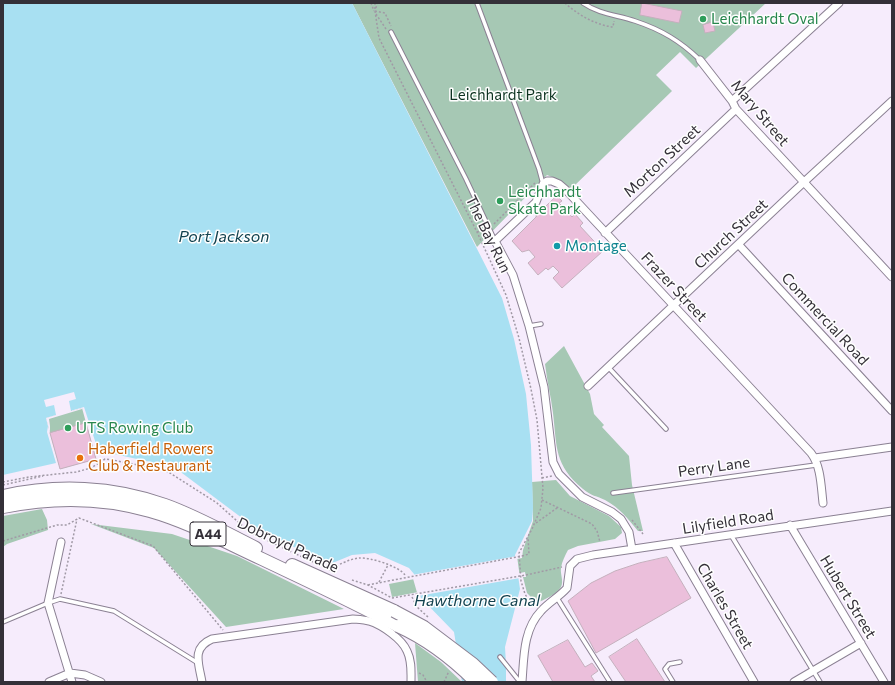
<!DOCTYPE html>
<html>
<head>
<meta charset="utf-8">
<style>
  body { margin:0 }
  #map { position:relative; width:895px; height:685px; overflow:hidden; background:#f6ecfc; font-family:Commissioner,sans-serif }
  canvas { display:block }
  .frame { position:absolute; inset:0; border:4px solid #343038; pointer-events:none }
</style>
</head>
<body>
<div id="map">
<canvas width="895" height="685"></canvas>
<div class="frame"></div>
</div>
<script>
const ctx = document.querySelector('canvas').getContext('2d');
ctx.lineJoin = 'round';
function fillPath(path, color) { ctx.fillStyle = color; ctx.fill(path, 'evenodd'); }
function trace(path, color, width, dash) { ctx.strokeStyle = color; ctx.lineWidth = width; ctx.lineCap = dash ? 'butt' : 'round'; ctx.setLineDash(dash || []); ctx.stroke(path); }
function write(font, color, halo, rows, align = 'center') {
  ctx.font = font + ' Commissioner,sans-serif'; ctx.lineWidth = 3; ctx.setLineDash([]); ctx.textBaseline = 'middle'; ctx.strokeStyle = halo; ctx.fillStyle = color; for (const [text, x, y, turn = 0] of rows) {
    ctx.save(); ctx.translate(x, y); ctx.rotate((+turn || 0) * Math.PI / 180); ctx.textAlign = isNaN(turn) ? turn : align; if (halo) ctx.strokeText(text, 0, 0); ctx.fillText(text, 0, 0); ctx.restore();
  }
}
fillPath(new Path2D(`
  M352 3H766L696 68 680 52 656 75 672 91 572 188H569L557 179 547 175 477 247Z
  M564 346 590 394 594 414 604 425 602 427 629 456 632 485 643 531H638C628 519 620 508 605 500 597 496 591 496 583 489 554 465 557 447 553 413 551 397 547 381 545 364Z
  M69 401 72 411 82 408 96 459 60 469 46 418 56 415 54 405Z
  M556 480 570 496 609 516 621 527 622 533 615 539 578 546 568 550C565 556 562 561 561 568 560 574 564 581 561 587 556 595 545 599 537 603L527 593 523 577H526L525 572 392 597 389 584 522 558 523 550 533 521 532 482Z
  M42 509 47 520 48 530 7 544 3 547V516Z
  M91 524 172 534 237 556 344 609 226 627 154 548Z
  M415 643 441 662 462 682H418Z`), '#a6c8b4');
fillPath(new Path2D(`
  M3 3H352L502 298 514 339 526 394 531 445 533 508 532 521 515 555 520 589 505 647 506 664V682H462L454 632 421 598 414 574 409 568 375 553 352 555 330 564 258 530 174 467 114 454H104L96 444 84 407 46 418 48 426 47 432 56 463 3 475Z`), '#a8e0f2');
fillPath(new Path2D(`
  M74 392 76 399 69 401 71 411 82 408V409L49 419 50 426V433L46 418 56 415 54 405 46 407 44 400Z
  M517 556 520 578 418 596 412 575Z`), '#f6ecfc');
const building = new Path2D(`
  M642 3 682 11 679 23 640 15Z
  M713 22 715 31 705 33 703 25Z
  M557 196 562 201 559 203 572 217 575 214 583 223 580 226 603 251 562 288 553 278 559 272 553 266 548 270 546 268 538 275 528 263 535 257 529 250 522 252 512 241 537 216H536Z
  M86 423 96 459 60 469 50 433Z
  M667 557 691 598 596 653 568 601 591 583 615 571 639 563Z
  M637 639 665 682H626L609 657Z
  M568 640 585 667 592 663 598 671 591 676 595 682H553L538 656Z`);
fillPath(building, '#ebbfdb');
trace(building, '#c4b0bd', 1);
const lane = new Path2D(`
  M477 3 539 169 543 184
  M583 3C599 14 617 15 635 21 662 30 680 41 700 60
  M391 32 466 179 495 241
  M529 326 541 324
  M608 367 666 429
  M613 493 816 465
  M731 535 820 682
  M557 598 610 682
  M3 622 48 603 60 599 114 611 198 663
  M500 657 520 682
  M673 682 665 669 669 664 680 662`);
const street = new Path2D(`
  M700 60 732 101 736 109 892 277
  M732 101 839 3
  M605 233 736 109
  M739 245 892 411
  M588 386 804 182 892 101
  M815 458 892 447
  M790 525 884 682
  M61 542 48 603 72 682
  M674 543 754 682
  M632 549 629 532 621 519 612 512 582 497 559 474 553 462 544 387 529 326 513 275 495 241 536 202 543 184 547 181H552L559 184 566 190 811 453C821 466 821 486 823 503
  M49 682 70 673 85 675 101 682
  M202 682C199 664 191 648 212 639L353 619C358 619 364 620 369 621 382 625 402 639 407 651 412 661 411 672 411 682
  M522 682C524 657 523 630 541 611 549 602 559 597 567 588L570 566 577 559 593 555 892 511
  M794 682 861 643`);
const highway = new Path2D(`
  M3 496C56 484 113 486 165 505 196 516 226 533 256 548
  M3 507C52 497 102 497 150 511 189 522 225 542 262 559 308 581 354 602 398 626
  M292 565 394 611`);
trace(lane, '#8b8193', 5.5);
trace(street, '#8b8193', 9);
trace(highway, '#8b8193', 14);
trace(new Path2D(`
  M371 3 374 11
  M375 3V11L379 38 477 232 506 295 519 338 531 389 537 420 543 488 541 508 532 529 519 553 521 581 525 594 531 604 534 606
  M565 3C578 15 596 25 613 27L614 21
  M376 8 377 3
  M375 11 385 13 391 26
  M376 14 386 29
  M494 224 535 183
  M477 232 484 230
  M91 468 101 472
  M542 478 552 476
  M3 482 29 477 76 472 91 468 105 459 112 460 164 470 170 473 217 503 246 529 258 536 334 572
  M3 485 43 476
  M542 500 592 524 597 531 600 542
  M632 520 643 534
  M536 523 557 508
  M3 541 57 525H67L79 518 153 546 223 630
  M522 556 529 554 528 537
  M329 569C339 565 349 559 359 558 369 557 399 566 405 575
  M526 575 562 567
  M352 580 368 585 392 598
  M379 582 388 565
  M368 585 388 581
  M61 594 77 519
  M412 597 417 607 428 617
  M419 673 423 675 427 682
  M444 682 449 671`), '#a099a5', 1.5, [2, 2]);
trace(lane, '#fff', 3.5);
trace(street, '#fff', 7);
trace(highway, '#fff', 12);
const highwayBridge = new Path2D(`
  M394 611 424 627 473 664 492 682
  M398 626C427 639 454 660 476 682`);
trace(highwayBridge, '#8b8193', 14, []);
trace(new Path2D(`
  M388 581 522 556
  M392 598 526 575`), '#a099a5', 1.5, [2, 2]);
trace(highwayBridge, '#fff', 12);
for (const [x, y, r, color] of [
  [703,19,4,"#2e9e5b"],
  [500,201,4,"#2e9e5b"],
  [557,246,4,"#0f9aa8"],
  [68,428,4,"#2e9e5b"],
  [80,458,4,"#e8710a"]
]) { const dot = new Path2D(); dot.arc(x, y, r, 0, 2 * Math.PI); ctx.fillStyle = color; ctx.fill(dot); trace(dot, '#fefefe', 1.5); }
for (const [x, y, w] of [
  [208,534,36]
]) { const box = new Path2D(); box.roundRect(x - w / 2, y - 12, w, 24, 3); ctx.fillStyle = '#fefefe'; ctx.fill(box); trace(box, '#343038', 1); }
write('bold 14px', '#343038', null, [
  ["A44",208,534]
]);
write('15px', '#27864d', '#fefefe', [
  ["Leichhardt Oval",711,19],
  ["Leichhardt",508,192],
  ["Skate Park",508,209],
  ["UTS Rowing Club",76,428]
], 'left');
write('15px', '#0d3321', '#fefefe', [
  ["Leichhardt Park",503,95]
]);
write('15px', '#343038', '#fefefe', [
  ["Mary Street",760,113,50],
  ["Morton Street",662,161,-43],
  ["The Bay Run",488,234,64],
  ["Church Street",731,234,-43],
  ["Frazer Street",674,287,47],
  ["Commercial Road",825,319,47],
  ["Perry Lane",714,467,-8],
  ["Lilyfield Road",728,522,-9],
  ["Dobroyd Parade",288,545,25],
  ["Hubert Street",848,597,59],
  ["Charles Street",725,606,60]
]);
write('15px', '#0d838f', '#fefefe', [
  ["Montage",565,246]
], 'left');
write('15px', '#c56008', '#fefefe', [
  ["Haberfield Rowers",88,449],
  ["Club & Restaurant",88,466]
], 'left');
write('italic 16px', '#12424f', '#fefefe', [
  ["Port Jackson",224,237],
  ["Hawthorne Canal",477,601]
]);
</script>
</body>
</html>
